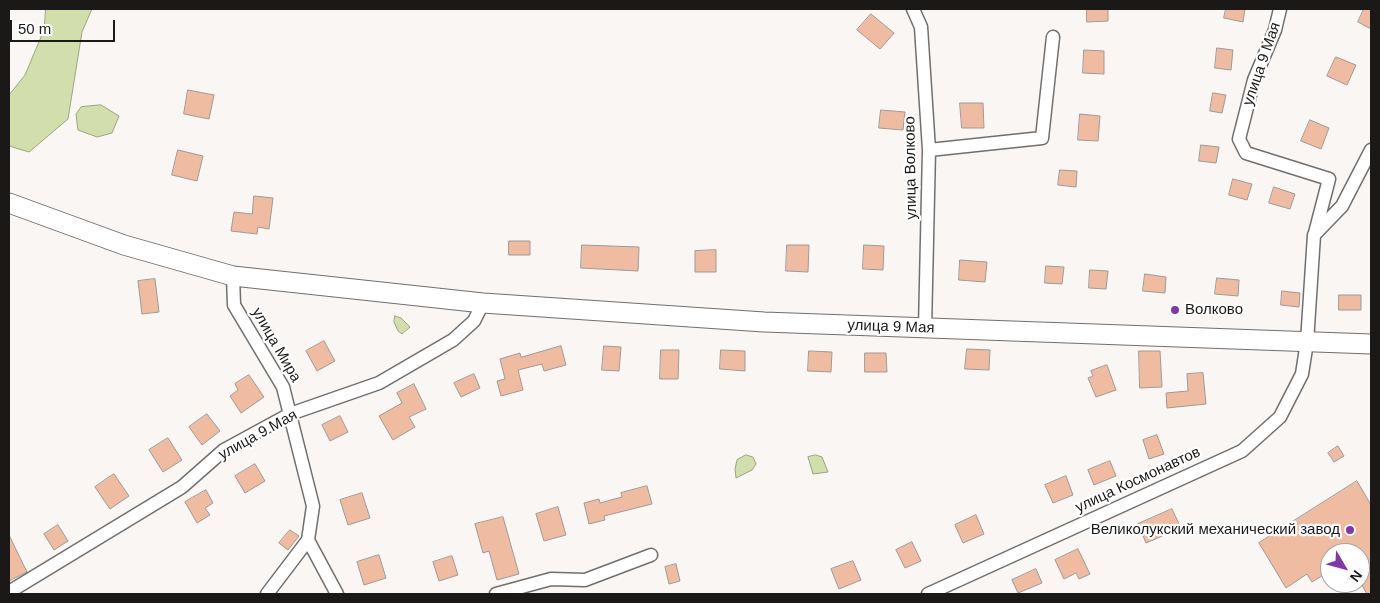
<!DOCTYPE html>
<html>
<head>
<meta charset="utf-8">
<style>
  body { margin:0 }
  #map { position:relative; width:1380px; height:603px; overflow:hidden; background:#f9f6f4; font-family:Helvetica,sans-serif }
  canvas { display:block }
  .frame { position:absolute; inset:0; border:10px solid #1a1918; pointer-events:none }
  .north { position:absolute; left:1320px; top:543px; width:50px; height:50px; box-sizing:border-box; background:#fff; border:1px solid #a3a3a3; border-radius:50%; rotate:127deg; font-size:14px; font-weight:700; line-height:20px; text-align:center; color:#1a1918 }
  .north::after { content:''; display:block; margin:auto; width:18px; height:22px; background:#8336a8; clip-path:polygon(50% 0,100% 100%,50% 72%,0 100%) }
  .scale { position:absolute; left:10px; top:20px; width:105px; height:22px; box-sizing:border-box; border:2px solid #1a1918; border-top:0; padding-left:6px; font-size:15px; line-height:18px; white-space:nowrap; color:#1a1918; -webkit-text-stroke:4px #fff; paint-order:stroke }
</style>
</head>
<body>
<div id="map">
<canvas width="1380" height="603"></canvas>
<div class="frame"></div>
<div class="north">N</div>
<div class="scale">50 m</div>
</div>
<script>
const ctx = document.querySelector('canvas').getContext('2d');
ctx.lineJoin = 'round';
function fillPath(path, color) { ctx.fillStyle = color; ctx.fill(path, 'evenodd'); }
function trace(path, color, width, dash) { ctx.strokeStyle = color; ctx.lineWidth = width; ctx.lineCap = dash ? 'butt' : 'round'; ctx.setLineDash(dash || []); ctx.stroke(path); }
function write(font, color, halo, rows, align = 'center') {
  ctx.font = font + ' Helvetica,sans-serif'; ctx.lineWidth = 4.5; ctx.setLineDash([]); ctx.textBaseline = 'middle'; ctx.strokeStyle = halo; ctx.fillStyle = color; for (const [text, x, y, turn = 0] of rows) {
    ctx.save(); ctx.translate(x, y); ctx.rotate((+turn || 0) * Math.PI / 180); ctx.textAlign = isNaN(turn) ? turn : align; if (halo) ctx.strokeText(text, 0, 0); ctx.fillText(text, 0, 0); ctx.restore();
  }
}
const water = new Path2D(`
  M46 9H92L82 32 68 119 29 152 9 146V95L25 75 44 30Z
  M101 105 119 116 112 133 97 137 78 130 76 114 81 107Z
  M395 316 401 318 410 327 402 334 398 331 394 322Z
  M746 455 753 457 756 464 752 470 736 478 735 469 737 460Z
  M816 455 822 457 828 472 813 474 808 457Z`);
fillPath(water, '#d2dfac');
trace(water, '#9ba480', 1);
const building = new Path2D(`
  M1087 9H1108V21L1087 22Z
  M1226 9H1245L1243 22 1224 18Z
  M1364 9H1371V29L1358 22Z
  M871 14 894 33 880 49 857 30Z
  M1217 48 1233 50 1231 70 1215 68Z
  M1084 50 1104 51V74L1083 73Z
  M1336 57 1356 65 1347 85 1327 76Z
  M188 90 214 95 209 119 184 114Z
  M1213 93 1226 95 1222 113 1210 111Z
  M960 103H983L984 128H962Z
  M881 110 905 112 903 130 879 128Z
  M1080 114 1100 116 1098 141 1078 140Z
  M1310 120 1329 128 1321 149 1301 141Z
  M1201 145 1219 147 1216 163 1199 161Z
  M178 150 203 156 197 181 172 175Z
  M1060 170 1077 171 1076 187 1058 185Z
  M1233 179 1252 184 1247 200 1229 195Z
  M1274 187 1295 194 1290 209 1269 203Z
  M254 196 273 198 269 229 258 227 257 234 231 231 234 212 252 214Z
  M509 241H530V255H509Z
  M582 245 639 247 638 271 581 268Z
  M787 245H809L808 272 786 271Z
  M864 245 884 246 883 270 863 269Z
  M716 250V272H695V251Z
  M960 260 987 262 985 282 959 280Z
  M1046 266 1064 267 1062 284 1045 283Z
  M1090 270 1108 271 1106 289 1089 288Z
  M1145 274 1166 277 1165 293 1143 291Z
  M1217 278 1239 280 1238 296 1215 294Z
  M155 279 159 312 142 314 138 281Z
  M1282 291 1300 293 1299 307 1281 305Z
  M1339 295H1361V310H1339Z
  M324 341 335 361 317 371 306 351Z
  M561 346 566 365 544 371 542 364 518 370 523 390 501 396 497 381 505 379 500 359 520 353 521 357Z
  M604 346 621 347 619 371 602 370Z
  M967 349 990 350 989 370 965 369Z
  M661 350H679L678 379H660Z
  M721 350 745 351V371L720 369Z
  M809 351 832 352 831 372 808 371Z
  M1139 351H1160L1162 387 1140 388Z
  M865 353H886L887 372H865Z
  M1107 365 1116 390 1096 397 1088 378 1093 376 1091 371Z
  M1203 373 1206 404 1167 408 1166 393 1188 391 1187 374Z
  M474 374 480 388 461 397 454 383Z
  M249 375 264 397 241 413 230 396 238 390 235 384Z
  M414 384 426 409 409 417 415 427 393 440 379 416 402 403 397 393Z
  M207 414 220 431 202 445 189 427Z
  M340 416 348 432 330 441 322 425Z
  M1157 435 1164 454 1149 459 1143 440Z
  M168 438 182 460 163 472 149 450Z
  M1338 446 1344 456 1334 462 1328 453Z
  M1110 461 1116 476 1094 485 1088 470Z
  M255 464 265 481 245 493 235 476Z
  M114 474 129 496 110 509 95 487Z
  M1066 476 1073 495 1053 503 1045 485Z
  M1357 481 1371 505V594H1367L1360 582V553H1330V571L1312 582 1307 574 1286 588 1259 543Z
  M647 486 652 504 604 516 605 520 589 524 584 503 599 499 600 503 622 497 621 493Z
  M206 490 213 503 205 508 210 515 197 523 185 502Z
  M362 493 370 518 348 525 340 500Z
  M558 507 566 535 544 541 536 514Z
  M1172 509 1181 528 1146 543 1138 524Z
  M976 515 984 534 963 543 955 525Z
  M503 517 519 574 497 580 489 551 483 553 475 524Z
  M58 525 68 541 54 550 44 534Z
  M290 530 299 536 288 550 279 543Z
  M9 535 27 572 9 581Z
  M912 542 921 561 905 568 896 550Z
  M1078 549 1090 574 1079 579 1076 573 1064 579 1055 560Z
  M379 555 386 578 364 585 357 562Z
  M452 556 458 575 439 581 433 562Z
  M853 561 861 580 839 589 831 569Z
  M676 564 680 581 669 584 665 567Z
  M1036 569 1042 583 1018 593 1012 580Z`);
fillPath(building, '#efbca2');
trace(building, '#9d9a98', 1);
const street = new Path2D(`
  M913 9 921 27 929 150 925 328
  M1280 9 1275 30 1254 80 1239 139 1246 153 1329 179 1315 233
  M929 150 1042 138 1053 37
  M233 276 234 305 283 387 313 506 308 540 267 594
  M308 540 337 594
  M9 592 182 487 224 450 290 414 379 383 453 340 474 321 483 303
  M496 594 551 579 585 580 651 555
  M928 594 1242 451 1280 417 1302 374 1307 342 1314 235 1342 206 1371 150`);
const secondary = new Path2D(`
  M9 203 124 245 233 276 483 303 764 322 1371 344`);
trace(street, '#716f6d', 15);
trace(secondary, '#716f6d', 21);
trace(street, '#fff', 12);
trace(secondary, '#fff', 19);
for (const [x, y, r, color] of [
  [1175,310,5,"#8336a8"],
  [1350,530,5,"#8336a8"]
]) { const dot = new Path2D(); dot.arc(x, y, r, 0, 2 * Math.PI); ctx.fillStyle = color; ctx.fill(dot); trace(dot, '#fff', 2); }
write('15px', '#1a1918', '#fff', [
  ["улица 9 Мая",1262,64,-71],
  ["улица Волково",911,168,-91],
  ["улица 9 Мая",891,327,2],
  ["улица Мира",276,345,60],
  ["улица 9 Мая",258,435,-29],
  ["улица Космонавтов",1138,480,-25]
]);
write('15px', '#1a1918', '#fff', [
  ["Волково",1185,310],
  ["Великолукский механический завод",1340,530,"right"]
], 'left');
</script>
</body>
</html>
